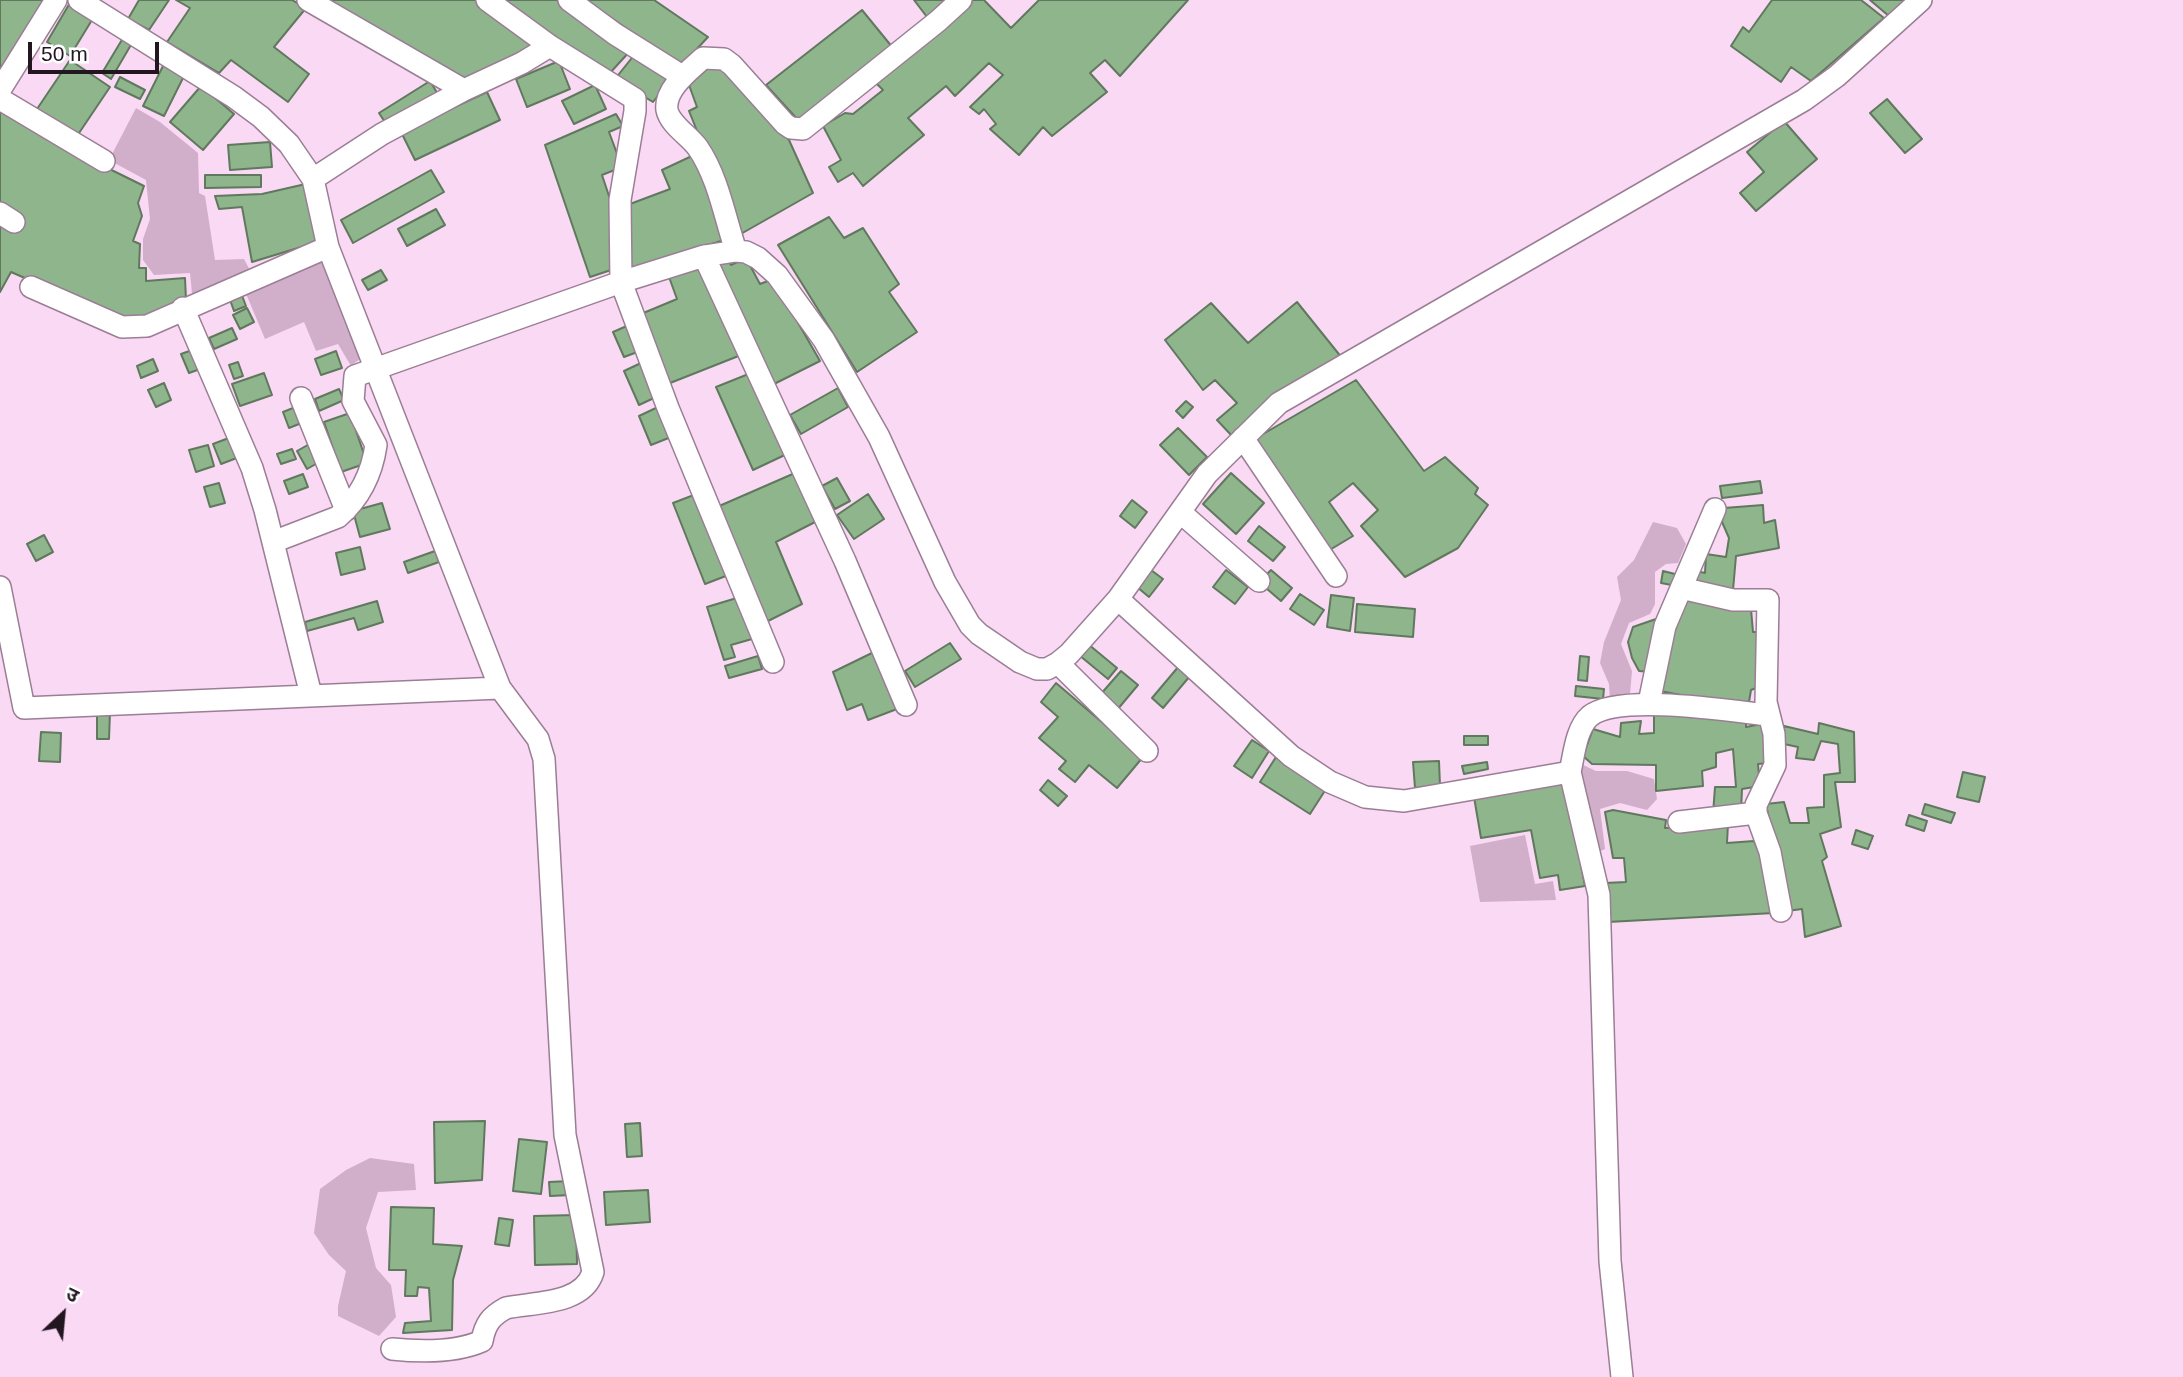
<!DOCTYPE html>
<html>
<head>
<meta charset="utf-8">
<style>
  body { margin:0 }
  #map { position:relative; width:2183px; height:1377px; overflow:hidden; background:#f9d9f3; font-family:Arial,"Noto Sans Devanagari",sans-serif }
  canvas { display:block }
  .north { position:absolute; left:28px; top:1279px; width:70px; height:70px; -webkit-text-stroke:5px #fff; paint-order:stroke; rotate:26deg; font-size:19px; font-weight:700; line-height:28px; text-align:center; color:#221720 }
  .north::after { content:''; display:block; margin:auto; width:24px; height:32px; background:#221720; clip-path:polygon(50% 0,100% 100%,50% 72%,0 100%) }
  .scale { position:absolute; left:28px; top:42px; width:131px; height:32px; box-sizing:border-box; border:4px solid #221720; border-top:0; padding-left:9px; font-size:21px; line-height:24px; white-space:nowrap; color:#221720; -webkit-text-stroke:5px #fff; paint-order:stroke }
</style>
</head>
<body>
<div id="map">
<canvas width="2183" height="1377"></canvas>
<div class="north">उ</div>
<div class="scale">50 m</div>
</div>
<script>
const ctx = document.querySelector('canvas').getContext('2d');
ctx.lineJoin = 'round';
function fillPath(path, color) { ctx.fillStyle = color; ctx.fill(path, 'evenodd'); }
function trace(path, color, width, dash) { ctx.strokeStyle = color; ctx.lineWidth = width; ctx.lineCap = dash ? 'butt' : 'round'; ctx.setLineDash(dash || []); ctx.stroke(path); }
fillPath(new Path2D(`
  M136 108 160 122 198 153 199 193 205 196 215 260 244 259 257 284 324 255 365 355 351 366 338 344 316 351 304 322 265 339 239 277 192 294 190 273 154 275 143 260V239L150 219 146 180 109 160Z
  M1653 522 1677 528 1686 544 1678 563 1666 564 1655 572V604L1650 614 1629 623 1621 644 1632 671 1630 694 1610 701 1609 684 1600 663 1604 642 1621 600 1617 577 1634 560Z
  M1581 764 1596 771H1627L1654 779 1657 799 1647 810 1620 803 1600 809 1605 849 1594 854 1576 777Z
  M1525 835 1535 884 1553 881 1556 900 1480 902 1470 846Z
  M370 1158 414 1164 416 1190 378 1192 366 1228 376 1268 391 1285 396 1317 379 1336 338 1316V1306L346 1271 329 1255 314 1233 320 1189 346 1170Z`), '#d1afca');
const building = new Path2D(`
  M0 0H48L0 76Z
  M139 0H169L149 30 128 19Z
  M176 0H292L306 8 274 47 309 74 288 102 231 60 219 73 167 42 190 8Z
  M321 0H475L540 46 467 84Z
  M500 0H560L631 50 609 74Z
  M585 0H654L708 37 681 66Z
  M914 0H948L927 17Z
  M973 0H984L1011 28 1039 0H1188L1120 76 1105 60 1090 73 1107 92 1052 136 1043 127 1019 155 990 129 996 124 984 109 979 114 970 107 1003 75 989 63 955 96 946 86 908 118 924 135 863 186 853 173 838 182 829 167 841 160 823 126 845 113 853 114 883 90 876 83Z
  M1772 0H1861L1884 18 1811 81 1791 67 1781 82 1731 46 1743 27 1749 32Z
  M1870 0H1907L1890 17Z
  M71 1 95 15 70 56 47 42Z
  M862 10 893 48 799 121 766 85Z
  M126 33 135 38 111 79 102 73Z
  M635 54 673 77 653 102 615 79Z
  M70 60 110 87 77 136 37 109Z
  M559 61 570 89 527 107 516 79Z
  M716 61 746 87 789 140 813 193 739 235 689 111 697 107 689 85Z
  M165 62 186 72 164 116 143 106Z
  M120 77 145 90 140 99 115 87Z
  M430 81 439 96 388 127 379 113Z
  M595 85 606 109 574 124 562 101Z
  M201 86 234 114 203 150 170 122Z
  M487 92 500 120 415 160 401 132Z
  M1887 99 1922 139 1905 153 1870 113Z
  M0 105 79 154 144 186 138 203 142 216 133 241 140 244 139 268H146V281L185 278 186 300 141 320H122L11 272 0 292Z
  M616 114 623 126 609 132 622 167 602 175 614 211V269L590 277 545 145Z
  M1784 121 1817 159 1756 211 1740 193 1764 172 1747 152Z
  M270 142 272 167 230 170 228 145Z
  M694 155 727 239 630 270V204L670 189 662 170Z
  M431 170 444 192 353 243 341 220Z
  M205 175H261V187L205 188Z
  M310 183 321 241 252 262 242 207 219 209 215 196 262 194Z
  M436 209 445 225 407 246 398 229Z
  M829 217 844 238 863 228 899 284 889 292 917 332 857 372 778 245Z
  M725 257 731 265 746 258 760 284 773 279 820 361 770 386 715 262Z
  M698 264 741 355 665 385 641 314 677 299 669 277Z
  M381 270 387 280 368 290 362 280Z
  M241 293 246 306 234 311 229 297Z
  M1297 302 1342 358 1232 436 1217 420 1237 403 1215 380 1203 390 1165 340 1211 303 1248 343Z
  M247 308 254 322 240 329 233 315Z
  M629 325 640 351 624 357 613 332Z
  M232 328 237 339 214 349 209 338Z
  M195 349 203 368 189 373 181 354Z
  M336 351 342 368 321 375 315 359Z
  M153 359 158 371 141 378 137 366Z
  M238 362 243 376 234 379 229 365Z
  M641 363 656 397 639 405 624 371Z
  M264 373 272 395 240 406 232 384Z
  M751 373 789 453 753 470 716 387Z
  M1356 380 1424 471 1445 457 1478 488 1475 494 1488 505 1458 548 1405 577 1361 526 1378 510 1353 483 1329 502 1353 536 1328 551 1251 441Z
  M164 383 171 400 156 407 148 390Z
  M838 388 848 407 801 434 790 415Z
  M339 389 344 400 319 411 315 399Z
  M1186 401 1193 407 1183 418 1176 411Z
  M298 406 304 422 289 428 283 412Z
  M658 407 671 437 651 445 639 416Z
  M350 413 367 463 341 472 324 422Z
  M1178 428 1207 457 1189 475 1160 445Z
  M234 436 242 456 221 464 213 444Z
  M313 442 323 460 307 469 297 451Z
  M208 445 214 466 196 472 189 450Z
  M292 449 296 459 281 464 277 454Z
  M795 473 819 520 776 542 802 604 764 623 717 507Z
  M1231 473 1264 503 1236 534 1203 504Z
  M303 474 308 487 289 494 284 481Z
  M837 478 850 501 835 509 822 486Z
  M1760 481 1762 493 1722 498 1720 486Z
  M219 483 225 503 210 507 204 487Z
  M699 493 731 574 705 584 673 503Z
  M868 494 884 519 854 539 837 515Z
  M1132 500 1147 512 1135 528 1120 516Z
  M382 503 390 529 360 537 353 511Z
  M1763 505 1764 523 1775 520 1779 548 1736 556 1733 590 1692 586 1696 571 1705 573 1706 554 1726 557 1729 538 1722 522 1724 508Z
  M1259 526 1285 547 1273 561 1248 541Z
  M44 535 53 552 36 561 27 544Z
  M360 547 365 569 341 575 336 553Z
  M435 551 439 562 408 573 404 562Z
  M1151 570 1163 579 1149 597 1137 587Z
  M1226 570 1248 587 1235 604 1213 587Z
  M1271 570 1292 588 1281 601 1259 582Z
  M1663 571 1679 575 1677 586 1661 583Z
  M1300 594 1324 610 1314 625 1290 609Z
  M1331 595 1354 598 1350 631 1327 627Z
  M740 597 752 639 731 645 735 657 724 660 707 607Z
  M1685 600 1751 609 1753 632H1762L1761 686 1751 690 1748 708 1660 691 1671 629Z
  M377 601 383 622 358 630 354 618 307 631 305 622Z
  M1357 604 1415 609 1413 637 1355 632Z
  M1656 619 1660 631 1651 672 1639 671 1632 658 1628 642 1633 627Z
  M950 643 961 659 915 687 905 671Z
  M1088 644 1117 668 1108 679 1079 655Z
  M874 652 897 709 868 720 862 704 847 710 833 672Z
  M758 656 762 669 729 678 725 666Z
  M1580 656 1589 657 1587 681 1578 680Z
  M1179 666 1190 676 1163 708 1152 698Z
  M1121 671 1138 685 1117 710 1100 695Z
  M1056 683 1143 757 1117 788 1089 765 1075 782 1059 769 1066 761 1039 738 1058 717 1041 702Z
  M1576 686 1604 689 1603 699 1575 696Z
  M97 712H110L109 739H97Z
  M1654 713 1746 719V727L1767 723 1768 763 1758 764 1760 786 1742 789 1741 811 1713 814 1715 787H1736L1733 749 1716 753V767L1702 771 1703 786 1656 791V765L1592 764 1583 756 1593 729 1620 737 1621 723 1641 721 1639 734 1654 733Z
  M1819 723 1854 732 1855 782H1835L1841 827 1820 834 1827 857 1822 861 1841 926 1805 937 1802 909 1787 911 1766 804 1784 802 1790 823H1809L1807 808 1824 807V775L1840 773 1838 744 1821 741 1814 760 1796 758 1798 747 1784 744V726L1818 734Z
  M41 732 61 733 60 762 39 761Z
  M1464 736H1488V745H1464Z
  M1252 740 1269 751 1252 778 1234 766Z
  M1276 757 1326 789 1310 814 1260 782Z
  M1439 761 1440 786 1415 788 1413 762Z
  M1487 762 1488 769 1464 774 1462 766Z
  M1963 772 1985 777 1979 802 1957 797Z
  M1048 780 1067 796 1058 806 1040 790Z
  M1565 781 1585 886 1560 890 1558 875 1540 878 1531 830 1481 838 1474 797Z
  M1925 804 1955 813 1951 823 1922 814Z
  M1613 810 1666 820 1665 828 1728 824 1727 843 1754 841 1766 868 1774 913 1608 922 1605 883 1626 882 1624 858H1613L1605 812Z
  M1909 815 1927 821 1924 831 1906 825Z
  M1856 830 1873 836 1868 849 1852 844Z
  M485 1121 482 1180 435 1183 434 1122Z
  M640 1123 642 1156 627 1157 625 1124Z
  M519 1139 547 1142 541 1194 513 1191Z
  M570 1181 571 1195 550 1196 549 1182Z
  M648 1190 650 1222 606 1225 604 1192Z
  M391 1207 434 1208 433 1244 462 1246 453 1280 452 1330 403 1333 405 1323 431 1321 429 1288 418 1287 417 1296H405L406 1270H389Z
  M576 1215 577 1264 535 1265 534 1216Z
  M499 1218 513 1220 509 1246 495 1244Z`);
fillPath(building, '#8fb58d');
trace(building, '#60785e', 2);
const street = new Path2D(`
  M79 0 234 97 261 117 289 144 313 179 328 247 500 688 538 739 544 759 565 1135 593 1272C583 1305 534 1302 506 1308 491 1316 485 1324 482 1341 455 1353 421 1352 392 1349
  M308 0 464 90 522 63 550 46 635 99V111L620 200 621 282 668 408 773 662
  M487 0 550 46
  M569 0 615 34 682 76
  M0 90 56 0
  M0 99 104 161
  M313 179 382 134 464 90
  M0 213 14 222
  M736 251C725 218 718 177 698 148 690 136 670 125 667 110 664 89 690 70 703 58L724 59 732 65 785 124 791 128 803 129 938 21 961 0
  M704 256 845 561 906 705
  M31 287 122 327 147 326 328 247
  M183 308 252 468 265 510 311 695
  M301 398 346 510
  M1243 438 1336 576
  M1180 512 1259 581
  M273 542 338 517C360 498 372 473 376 445L353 401 355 376 621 282 704 256 736 251 746 252 758 258 777 275 824 340 879 437 945 582 970 625 979 634 1020 662 1037 669H1047L1058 663 1069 654 1118 599 1207 474 1279 403 1804 100 1837 76 1921 0
  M0 587 24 708 500 688
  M1681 588 1733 600H1768L1766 702 1774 734 1775 765 1756 805V813L1770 852 1781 911
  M1118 599 1291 756 1330 782 1365 797 1404 801 1570 772C1574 755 1576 728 1590 716 1619 693 1731 711 1768 715
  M1058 663 1147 751
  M1649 703 1665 626 1715 509
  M1570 772 1599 895 1610 1261 1622 1377
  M1679 822 1756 813`);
trace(street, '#9b7e95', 24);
trace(street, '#fff', 21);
</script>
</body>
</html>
